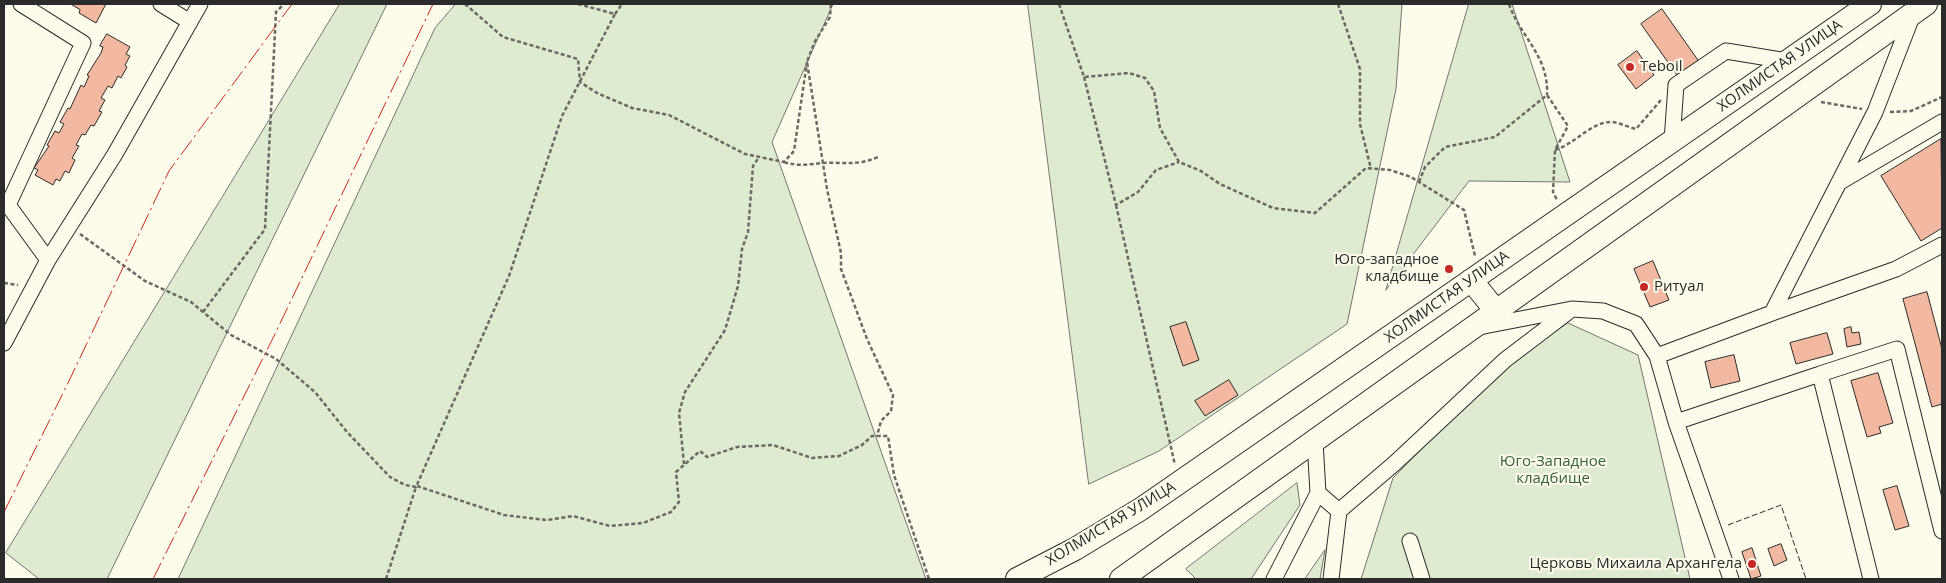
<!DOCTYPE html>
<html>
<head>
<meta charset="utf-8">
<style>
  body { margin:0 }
  #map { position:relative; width:1946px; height:583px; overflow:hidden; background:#fdfbea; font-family:"Open Sans",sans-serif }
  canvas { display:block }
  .frame { position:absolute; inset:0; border:5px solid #2b2b2b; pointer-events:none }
</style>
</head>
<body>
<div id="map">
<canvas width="1946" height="583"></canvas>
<div class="frame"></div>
</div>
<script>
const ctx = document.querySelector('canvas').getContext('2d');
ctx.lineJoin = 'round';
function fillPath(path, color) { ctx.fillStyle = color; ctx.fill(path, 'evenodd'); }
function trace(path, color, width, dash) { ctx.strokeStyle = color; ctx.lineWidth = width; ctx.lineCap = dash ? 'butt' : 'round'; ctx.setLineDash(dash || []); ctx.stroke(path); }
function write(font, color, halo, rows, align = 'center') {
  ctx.font = font + ' "Open Sans",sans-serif'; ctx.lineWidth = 4; ctx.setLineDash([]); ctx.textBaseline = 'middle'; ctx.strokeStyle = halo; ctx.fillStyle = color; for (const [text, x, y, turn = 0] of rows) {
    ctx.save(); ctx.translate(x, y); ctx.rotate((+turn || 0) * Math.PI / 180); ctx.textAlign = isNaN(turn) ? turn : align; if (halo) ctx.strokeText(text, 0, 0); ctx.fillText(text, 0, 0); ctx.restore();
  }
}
const green = new Path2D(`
  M340 4H387L107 579H39L6 553Z
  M456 4H833L772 142 926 579H178L435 28Z
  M1028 4H1402L1396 89 1347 324 1159 451 1089 484Z
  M1469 4H1512L1570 182 1469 181 1386 290Z
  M1568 323 1638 355 1690 579H1361L1393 478 1500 369Z
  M1297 483 1300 505 1251 579H1196L1186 569Z
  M1325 550 1320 579H1305Z`);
fillPath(green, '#deebd1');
trace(green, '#74746e', 1);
const building = new Path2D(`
  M71 4H106L96 23 79 13 80 10Z
  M1662 9 1700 63 1679 78 1641 24Z
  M107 34 130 47 126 54 130 56 125 65 127 67 121 78 118 76 112 88 108 86 101 98 105 100 99 111 102 112 94 126 91 125 85 135 82 134 76 145 79 146 72 158 75 160 69 173 65 171 60 181 56 179 53 185 35 175 38 170 34 168 49 146 47 145 55 131 59 133 64 124 60 122 68 108 70 109 81 85 84 87 89 76 87 75 101 53 103 47 100 46Z
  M1637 51 1654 75 1636 89 1618 65Z
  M1941 139 1942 228 1921 241 1881 176Z
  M1653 261 1669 300 1650 307 1634 269Z
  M1927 292 1942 349V404L1932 407 1903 299Z
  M1186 322 1199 360 1183 366 1170 327Z
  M1851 327 1852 333 1859 332 1861 344 1847 347 1844 329Z
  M1827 333 1833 354 1796 364 1790 343Z
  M1734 355 1740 381 1711 388 1705 362Z
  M1878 373 1893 423 1879 427 1881 433 1867 437 1851 381Z
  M1229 380 1238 395 1205 416 1195 401Z
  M1897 486 1909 526 1895 530 1883 490Z
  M1781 544 1787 560 1774 566 1768 549Z
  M1752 548 1761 576 1751 579 1742 552Z`);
fillPath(building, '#f2b8a0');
trace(building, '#2b2b2b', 1);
const minor = new Path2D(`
  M161 4 190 22
  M1672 141 1676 85 1726 51 1787 61
  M1840 182 1942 122
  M4 205H8L48 260
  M8 205 83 43 21 4
  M1772 313 1896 269 1942 245
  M1479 327 1572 309 1603 311 1636 324 1657 356 1676 422 1731 579
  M4 343 48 260 115 154 200 4
  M1657 356 1772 313 1875 112 1913 14
  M1820 374 1897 349 1942 531
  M1676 422 1820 374 1871 579
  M1315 441 1318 493 1339 511 1331 579
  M1339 511 1395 463 1505 360 1568 312
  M1410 541 1422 579
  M1274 579 1318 493`);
const highway = new Path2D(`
  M1471 280 1496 311
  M1017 579 1075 549 1141 509 1870 4
  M1121 579 1926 4`);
trace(minor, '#2b2b2b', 17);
trace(highway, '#2b2b2b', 24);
trace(new Path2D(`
  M465 4 503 37 578 59 580 82 597 93 632 108 669 115 745 154 784 162 794 151 807 62
  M831 4 830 17 814 43 807 62 827 189 841 253V269L867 339 893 395 891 411 881 421 877 436
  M1059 4 1084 77 1129 73 1145 78 1154 91 1160 128 1179 162 1201 171 1220 184 1273 208 1315 213 1366 168 1390 170 1411 177 1464 210 1475 256
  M1338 4 1360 69V124L1371 169
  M1509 4C1521 38 1549 56 1547 95
  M615 14 622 4
  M1084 77 1116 205 1138 192 1156 170 1179 162
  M1821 102 1862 109
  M1890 112 1911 111 1942 97
  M1555 150C1575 144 1592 121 1612 122 1620 123 1628 127 1636 129L1661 100
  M784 162C799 167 809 164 823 163 845 162 857 166 878 157
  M1419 182 1425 167 1445 147 1495 137 1547 95 1568 126 1555 150 1553 192 1557 200
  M1116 205 1175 465
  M80 234 145 281 191 302 231 335 276 359 315 392 347 432 390 477 405 485 416 487 509 276 562 116 615 14 578 4
  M4 283 18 285
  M203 312 265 229 276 12 284 4
  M684 464 679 413 685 392 725 330 738 286 742 249 748 232 753 166 759 157
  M417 486 504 515 547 520 573 516 610 526 643 523 671 512 679 502 676 472 700 451 707 457 737 447 773 445 812 458 839 456 862 445 872 436H888L894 475 929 579
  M386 579 416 487`), '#6a6964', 2.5, [4, 2.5]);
trace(minor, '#fdfbea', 15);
trace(highway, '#fdfbea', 22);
trace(new Path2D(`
  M1728 525 1781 505 1806 579`), '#2b2b2b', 1, [6, 2.5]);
trace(new Path2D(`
  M4 512 68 383 169 171 292 4
  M153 579 274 336 433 4`), '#c62828', 1, [18, 4, 2.5, 4]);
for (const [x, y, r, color] of [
  [1630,67,5,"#c62828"],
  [1449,269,5,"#c62828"],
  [1644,287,5,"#c62828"],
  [1752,564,5,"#c62828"]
]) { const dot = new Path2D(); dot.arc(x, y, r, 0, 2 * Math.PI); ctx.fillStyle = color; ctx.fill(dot); trace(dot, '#fdfbea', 2); }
write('15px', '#2b2b2b', '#fdfbea', [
  ["ХОЛМИСТАЯ УЛИЦА",1780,66,-35],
  ["ХОЛМИСТАЯ УЛИЦА",1447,297,-35],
  ["ХОЛМИСТАЯ УЛИЦА",1111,524,-31]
]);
write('15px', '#2b2b2b', '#fdfbea', [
  ["Teboil",1640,67],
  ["Юго-западное",1439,260,"right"],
  ["кладбище",1439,277,"right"],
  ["Ритуал",1654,287],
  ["Церковь Михаила Архангела",1742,564,"right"]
], 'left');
write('15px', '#34623c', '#fdfbea', [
  ["Юго-Западное",1553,462],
  ["кладбище",1553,479]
]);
</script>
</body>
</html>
